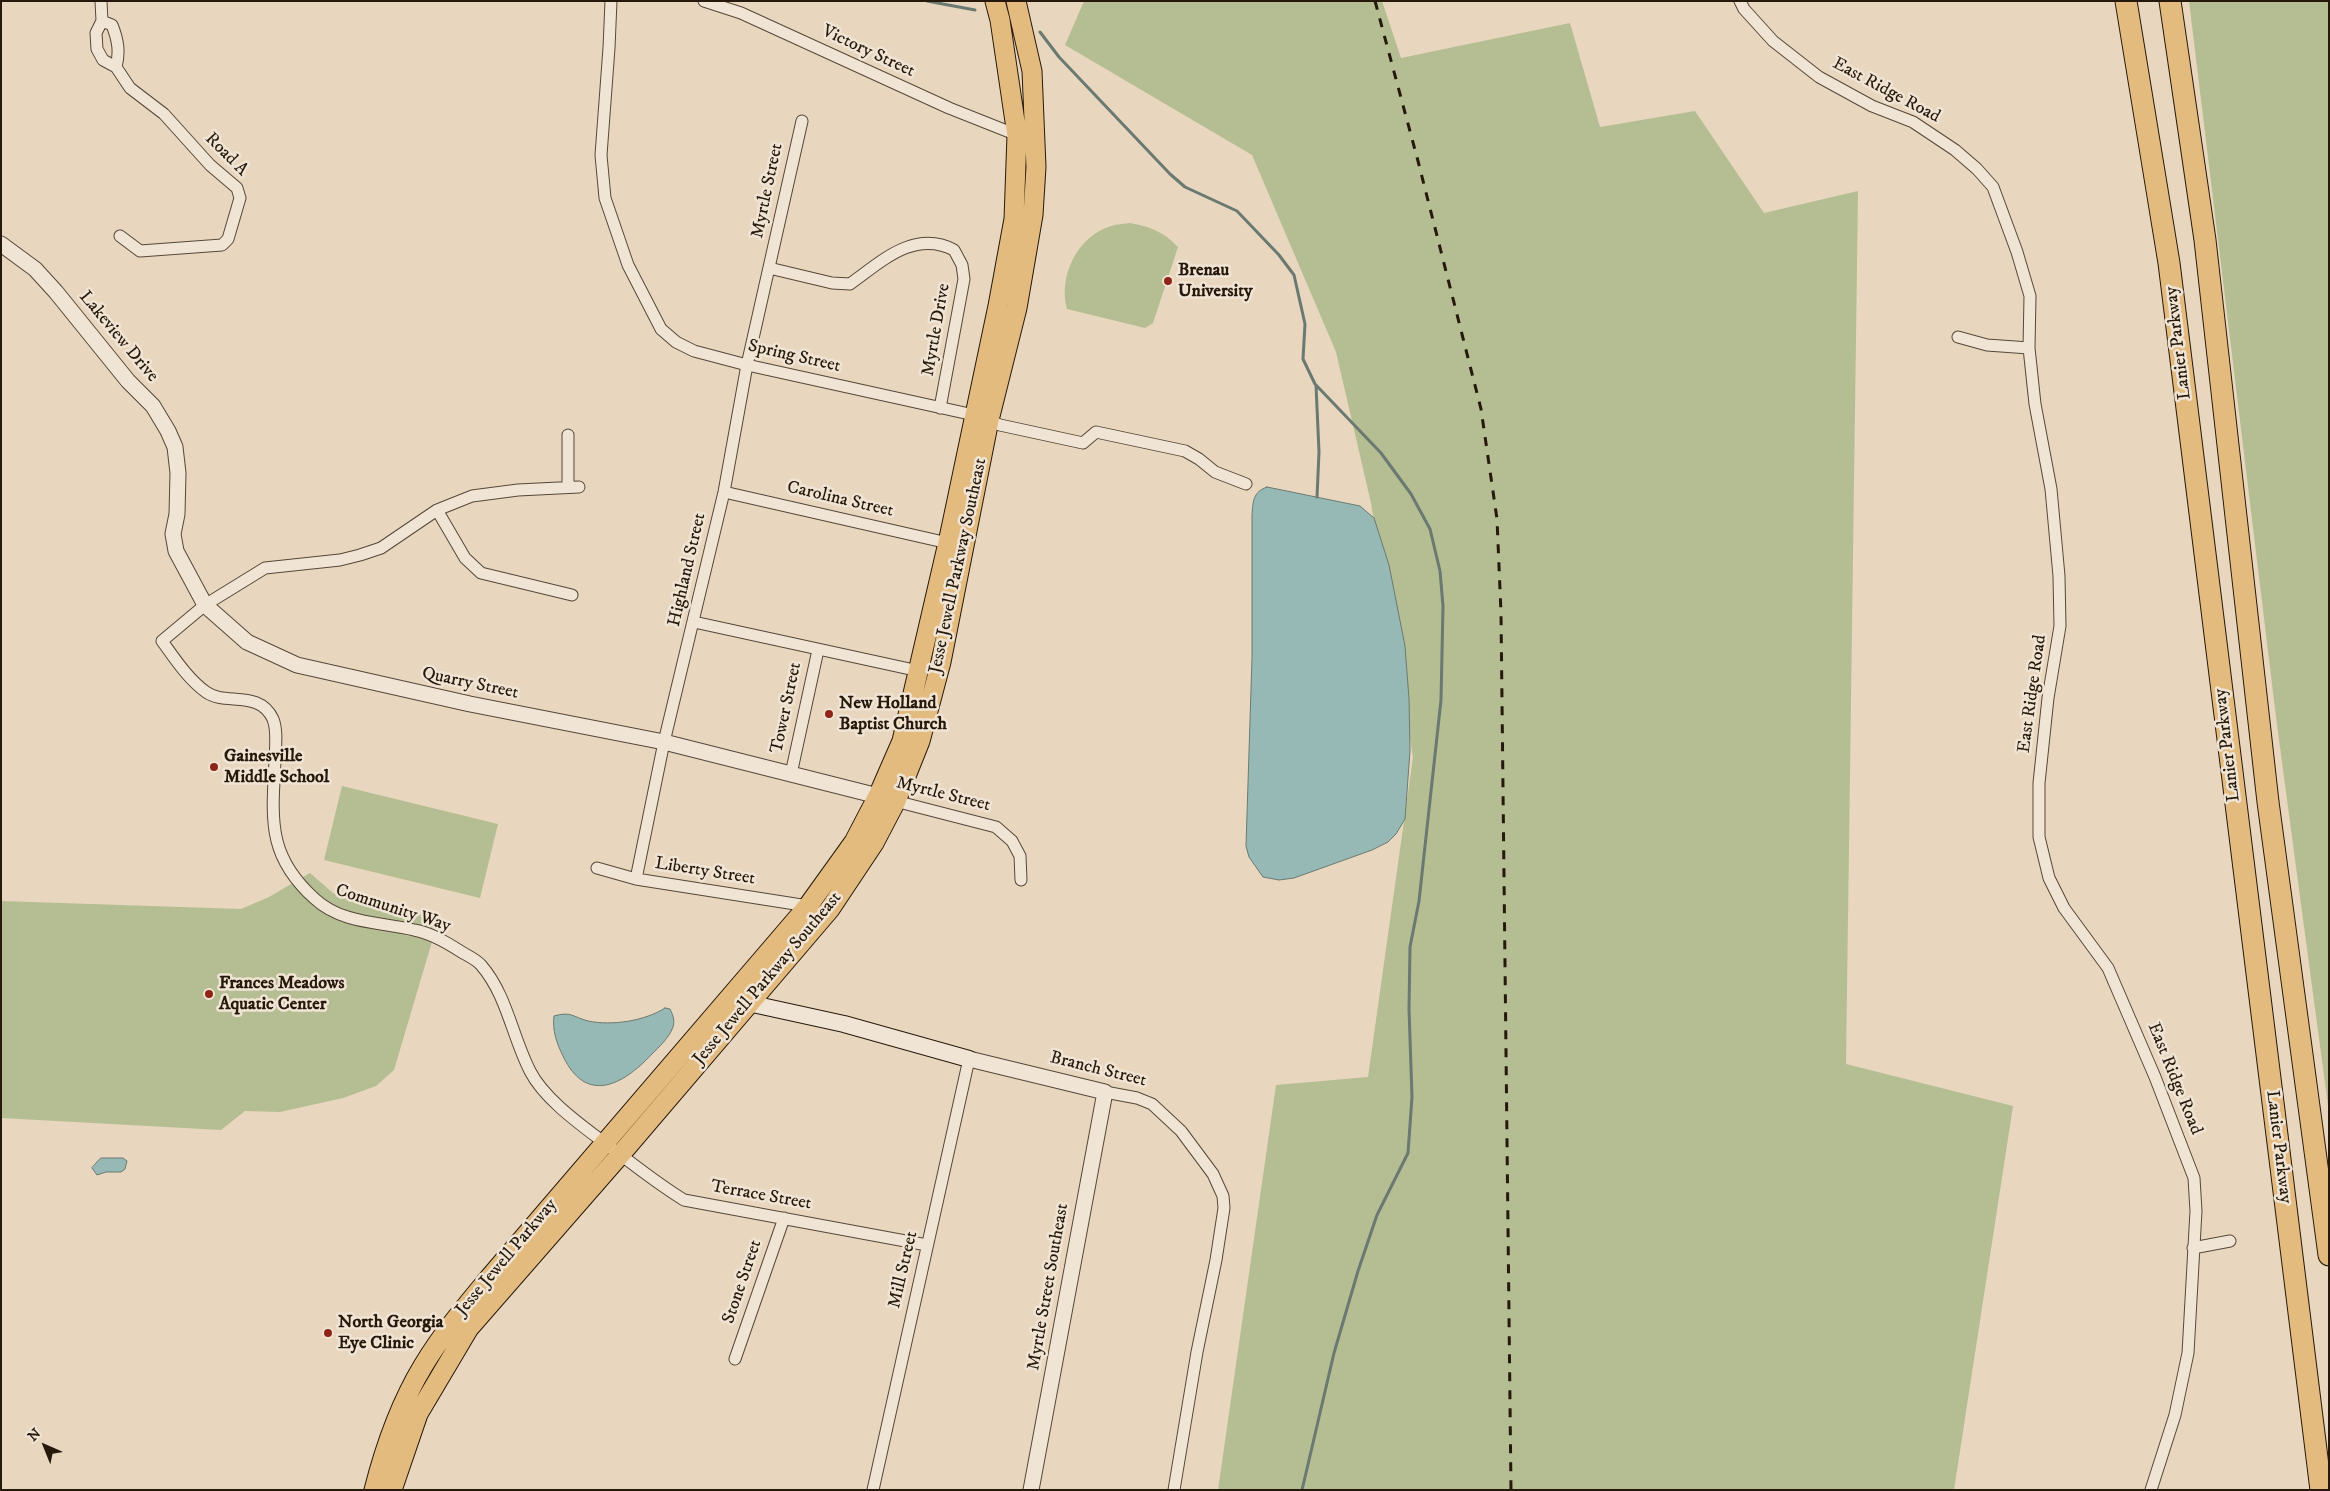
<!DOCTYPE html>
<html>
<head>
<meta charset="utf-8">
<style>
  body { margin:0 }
  #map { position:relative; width:2330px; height:1491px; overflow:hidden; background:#e8d6be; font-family:"IM FELL DW Pica",serif }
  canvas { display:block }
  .frame { position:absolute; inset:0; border:2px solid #26190b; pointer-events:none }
  .north { position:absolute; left:20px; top:1421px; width:50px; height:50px; -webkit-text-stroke:4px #f0e4d5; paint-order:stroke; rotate:316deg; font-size:14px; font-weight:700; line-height:20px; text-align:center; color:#26190b }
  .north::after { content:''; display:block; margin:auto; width:18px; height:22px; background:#26190b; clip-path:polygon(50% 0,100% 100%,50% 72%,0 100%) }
</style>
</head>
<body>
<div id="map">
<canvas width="2330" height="1491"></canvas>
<div class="frame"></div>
<div class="north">N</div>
</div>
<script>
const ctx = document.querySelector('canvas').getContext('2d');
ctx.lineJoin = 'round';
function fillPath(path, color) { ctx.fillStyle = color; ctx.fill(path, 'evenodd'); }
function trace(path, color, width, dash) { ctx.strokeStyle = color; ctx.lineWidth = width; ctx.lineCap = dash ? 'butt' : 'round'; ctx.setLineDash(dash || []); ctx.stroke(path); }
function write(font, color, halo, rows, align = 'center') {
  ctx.font = font + ' "IM FELL DW Pica",serif'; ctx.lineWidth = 5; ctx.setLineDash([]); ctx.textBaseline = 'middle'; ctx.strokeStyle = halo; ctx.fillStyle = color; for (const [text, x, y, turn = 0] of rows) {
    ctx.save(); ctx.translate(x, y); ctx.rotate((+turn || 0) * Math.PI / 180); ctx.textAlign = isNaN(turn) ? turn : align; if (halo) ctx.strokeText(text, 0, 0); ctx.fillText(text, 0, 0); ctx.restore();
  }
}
fillPath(new Path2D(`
  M1084 1H1382L1401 58 1570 23 1600 127 1695 111 1764 213 1858 191 1846 1064 2013 1106 1954 1490H1218L1276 1085 1368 1077 1413 757 1371 503 1336 352 1252 155 1065 45Z
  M2189 1H2329V1113L2277 725Z
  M1130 223C1150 227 1163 231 1178 247L1153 323 1145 328 1067 309C1058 277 1077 236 1111 226 1117 224 1124 224 1130 223Z
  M342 786 498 824 480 898 324 860Z
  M310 873 333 893 360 904 439 918 394 1070 376 1086 343 1098 280 1112 245 1111 221 1130 1 1118V901L241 909 269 897Z`), '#b5be92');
const water = new Path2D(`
  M1267 487 1360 506 1374 518 1389 565 1405 646 1409 699 1410 751 1405 819 1396 834 1388 842 1372 850 1294 878 1279 880 1263 877 1249 857 1246 846 1252 658V515C1253 501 1253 492 1267 487Z
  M665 1008 670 1009C673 1015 675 1021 673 1027 669 1038 659 1047 651 1055 623 1085 586 1105 563 1056 557 1044 552 1030 554 1016 571 1011 573 1017 588 1021 612 1026 645 1021 665 1008Z
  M101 1158H123L127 1161 125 1169 121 1172H106L97 1175 92 1168Z`);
fillPath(water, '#97b9b5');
trace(water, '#6a7971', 1);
trace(new Path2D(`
  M927 1 975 10
  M1040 32 1059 57 1170 174 1185 187 1237 211 1279 255 1294 275 1305 324 1303 359 1315 384 1381 453 1411 494 1430 529 1440 571 1443 606 1441 700 1419 901 1410 947 1409 1009 1412 1097 1408 1153 1377 1215 1358 1271 1334 1353 1302 1490
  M1316 385 1319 452 1317 497`), '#6a7971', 3);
const minor = new Path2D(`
  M101 1 102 21 96 33 97 49 103 60 116 67C120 52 118 40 112 25L102 21
  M611 1 609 48 601 155 605 198 628 265 661 329 676 342 694 351 747 365 974 415 1000 425 1083 443 1096 432 1185 451 1199 459 1215 472 1246 484
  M704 1 741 13 949 108 1017 135
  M1740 1 1744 9 1773 41 1819 77 1872 106 1913 122 1955 150 1977 169 1993 187 2017 252 2030 296 2029 348 2035 404 2051 489 2059 576 2060 626 2048 698 2039 783V837L2049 878 2064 908 2108 968 2155 1077 2194 1178 2196 1211 2188 1353 2175 1415 2151 1490
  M116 67 130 88 164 114 210 165 237 188 240 198 228 239 222 245 140 251 120 236
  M769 268 832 283 850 284C881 262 914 229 954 250L962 265 964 279 940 408
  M1958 337 1987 345 2029 348
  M568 435V487
  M579 487 518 490 472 496 437 510 381 548 360 555 340 560 265 568 205 605 162 641C175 659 188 679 206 692 225 706 259 689 273 719 278 732 275 748 275 761 272 820 267 856 315 899 342 924 381 922 414 930 431 933 446 942 460 951 466 955 476 959 481 965 507 995 512 1036 530 1071 544 1099 581 1125 606 1144 632 1163 656 1183 684 1200L927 1245
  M724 492 948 543
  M437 510 465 558 481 573 572 595
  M694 622 919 671
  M791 774 818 650
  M891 800 996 827 1012 841 1020 856 1021 880
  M597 868 636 879 808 906
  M636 879 664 742 724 492 747 365 802 121
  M1105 1092 1137 1098 1152 1104 1181 1131 1213 1174 1223 1196 1224 1208 1216 1260 1197 1352 1174 1490
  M2193 1248 2230 1241
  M735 1359 784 1218
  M873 1490 969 1059`);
const tertiary = new Path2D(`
  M1 244 35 269 56 292 128 381 153 406 168 431 175 447 178 473 177 514 173 534 176 551 205 605 247 642 297 665 470 704 664 742 878 796
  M969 1059 1105 1092 1031 1490`);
const secondary = new Path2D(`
  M748 1003 844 1024 969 1059`);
const primary = new Path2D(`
  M374 1490C385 1447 400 1404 423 1366 442 1334 466 1306 490 1277L808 906 854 842 878 796 902 741 948 543 998 306 1014 219 1017 135 1000 20 995 1
  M392 1490 418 1414 469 1328 620 1155 830 909 874 843 896 801 920 741 941 662 989 420 1017 308 1033 215 1036 167 1032 71 1016 1`);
const motorway = new Path2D(`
  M2126 1 2169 263 2321 1490
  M2170 1 2205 240 2268 802 2329 1255`);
trace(minor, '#564838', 13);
trace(tertiary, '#564838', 17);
trace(secondary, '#26190b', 18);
trace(primary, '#26190b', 21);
trace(motorway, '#26190b', 23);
trace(minor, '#f0e4d5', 11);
trace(tertiary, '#f0e4d5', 15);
trace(secondary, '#f0e4d5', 16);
trace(primary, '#e4bb7f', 19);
trace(motorway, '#e4bb7f', 21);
trace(new Path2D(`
  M1375 1 1418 161 1481 409 1497 519 1501 613 1511 1490`), '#26190b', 3, [9, 9]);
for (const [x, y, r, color] of [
  [1168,281,5,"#8f2418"],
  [829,714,5,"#8f2418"],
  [214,767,5,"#8f2418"],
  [209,994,5,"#8f2418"],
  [328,1333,5,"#8f2418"]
]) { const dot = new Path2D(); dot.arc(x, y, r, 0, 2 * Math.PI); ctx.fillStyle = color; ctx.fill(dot); trace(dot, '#f0e4d5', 2); }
write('18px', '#26190b', '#f0e4d5', [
  ["Victory Street",868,52,25],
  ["East Ridge Road",1886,91,28],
  ["Road A",226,155,45],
  ["Myrtle Street",768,191,-78],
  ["Myrtle Drive",937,330,-80],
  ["Lakeview Drive",118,337,50],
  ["Lanier Parkway",2179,343,-97],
  ["Spring Street",794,357,13],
  ["Carolina Street",840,500,13],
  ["Jesse Jewell Parkway Southeast",959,566,-78],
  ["Highland Street",688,570,-77],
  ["Quarry Street",470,684,12],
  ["East Ridge Road",2033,694,-82],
  ["Tower Street",787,708,-78],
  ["Lanier Parkway",2228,745,-97],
  ["Myrtle Street",943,795,14],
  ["Liberty Street",705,872,9],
  ["Community Way",393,909,18],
  ["Jesse Jewell Parkway Southeast",768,979,-50],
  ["Branch Street",1098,1070,14],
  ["East Ridge Road",2174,1079,68],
  ["Lanier Parkway",2278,1147,83],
  ["Terrace Street",761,1196,10],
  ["Jesse Jewell Parkway",507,1258,-50],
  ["Mill Street",904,1270,-77],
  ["Stone Street",743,1282,-71],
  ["Myrtle Street Southeast",1049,1287,-80]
]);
write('bold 18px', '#26190b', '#f0e4d5', [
  ["Brenau",1178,271],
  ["University",1178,292],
  ["New Holland",839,704],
  ["Baptist Church",839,725],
  ["Gainesville",224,757],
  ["Middle School",224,778],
  ["Frances Meadows",219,984],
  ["Aquatic Center",219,1005],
  ["North Georgia",338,1323],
  ["Eye Clinic",338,1344]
], 'left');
</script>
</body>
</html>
